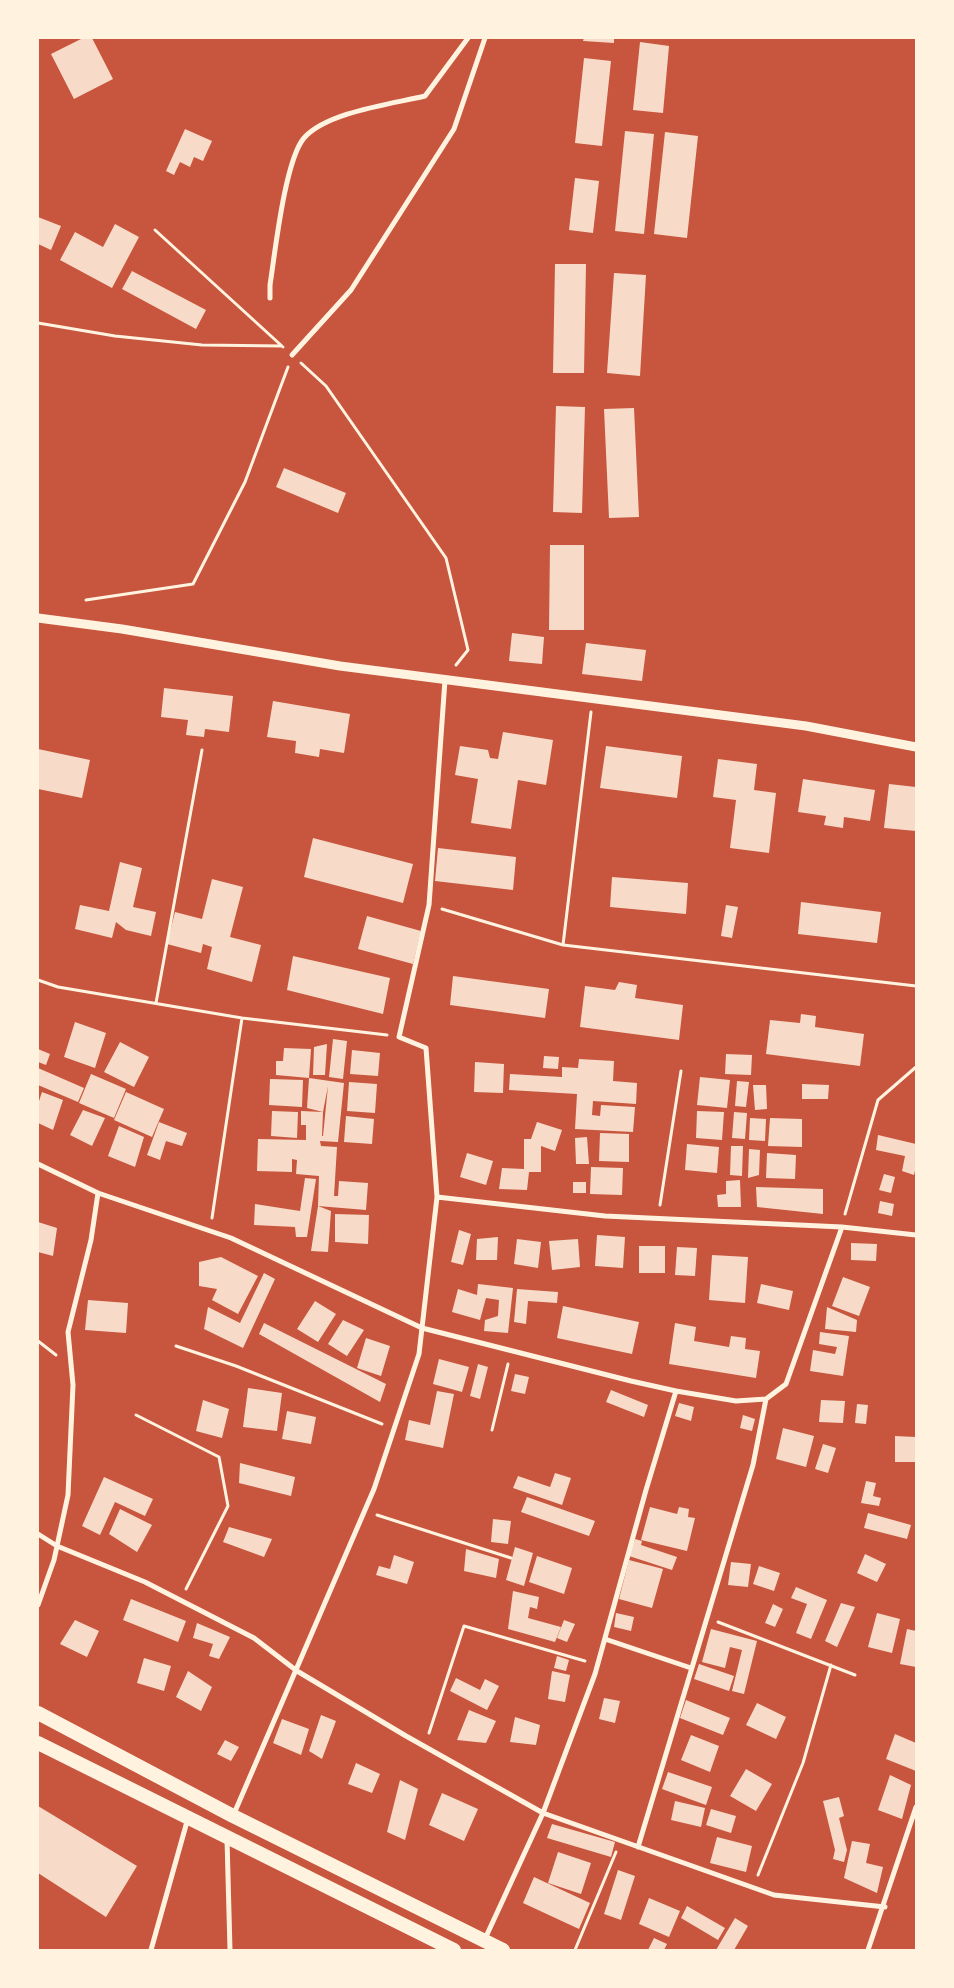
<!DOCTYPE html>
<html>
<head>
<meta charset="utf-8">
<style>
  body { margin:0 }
  #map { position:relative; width:954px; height:1988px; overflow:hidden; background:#c8553d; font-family:"Titillium Web",sans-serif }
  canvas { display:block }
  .frame { position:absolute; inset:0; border:39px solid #fff3e0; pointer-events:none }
</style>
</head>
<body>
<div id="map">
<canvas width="954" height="1988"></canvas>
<div class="frame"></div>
</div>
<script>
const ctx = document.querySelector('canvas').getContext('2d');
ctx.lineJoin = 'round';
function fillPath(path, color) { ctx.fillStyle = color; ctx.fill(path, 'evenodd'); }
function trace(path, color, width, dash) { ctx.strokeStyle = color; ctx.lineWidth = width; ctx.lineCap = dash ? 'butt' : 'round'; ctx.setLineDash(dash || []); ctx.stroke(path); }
fillPath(new Path2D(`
  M83 38H92L113 79 74 99 51 54Z
  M584 38H614V43L583 41Z
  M640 42 669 46 663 113 633 110Z
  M584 58 611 61 602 146 575 143Z
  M185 129 212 141 203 161 194 157 190 167 180 162 174 175 166 171Z
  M625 131 654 134 644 234 615 231Z
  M665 132 698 136 687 238 654 234Z
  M575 178 599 181 593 233 569 230Z
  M38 217 61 226 51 250 38 244Z
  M115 224 139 237 112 288 60 260 75 232 103 247Z
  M555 264H586L584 373H553Z
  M132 271 206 310 196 329 122 289Z
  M614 273 646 275 640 376 607 373Z
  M556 406 585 407 582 513 553 512Z
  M634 408 639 517 609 518 604 409Z
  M284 468 346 493 338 513 276 487Z
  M550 545H584V630H549Z
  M512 633 544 637 542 664 509 661Z
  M586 643 646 650 642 681 582 674Z
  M164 688 233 696 229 732 205 729 204 737 186 735 188 720 161 717Z
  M273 701 350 714 344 753 320 749 319 757 295 753 296 741 267 737Z
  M503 732 553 740 546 785 518 780 511 829 471 823 478 779 455 775 460 746 488 750 490 758 498 759Z
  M606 746 682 756 677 798 600 788Z
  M38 749 90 760 82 798 38 789Z
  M718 759 757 764 754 790 776 793 769 853 730 848 736 800 713 797Z
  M803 779 875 790 870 821 844 817 843 828 824 825 826 816 798 812Z
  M889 784 916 787V831L884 828Z
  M313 838 413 864 403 903 304 877Z
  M438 848 516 857 513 890 435 881Z
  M120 862 142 868 133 907 156 912 151 936 126 930 116 922 112 938 75 929 80 905 109 911Z
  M612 877 688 883 686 914 610 907Z
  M212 879 243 887 230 937 261 945 252 982 207 969 212 947 203 944 201 953 167 944 175 912 202 919Z
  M801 902 881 912 877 943 798 934Z
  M726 905 738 907 732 938 721 936Z
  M367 916 421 931 413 964 358 949Z
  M293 956 390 978 383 1014 287 990Z
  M453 976 549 989 545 1018 450 1005Z
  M619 982 637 985 635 998 683 1005 679 1040 580 1027 585 986 615 990Z
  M801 1014 816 1016 815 1027 864 1034 860 1066 766 1054 770 1020 800 1023Z
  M75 1022 106 1033 95 1068 64 1057Z
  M333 1039 347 1041 343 1079 329 1077Z
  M120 1042 149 1057 134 1087 104 1072Z
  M327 1044 325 1075H313L314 1047Z
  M284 1048 311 1049 309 1078 276 1075V1061H283Z
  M38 1049 50 1054 46 1065 38 1062Z
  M352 1050 380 1053 378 1076 350 1074Z
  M726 1054 752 1055 751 1075 725 1074Z
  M544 1056 559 1057 558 1069 543 1068Z
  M579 1059 614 1061 613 1081 637 1083 636 1104 593 1101 592 1115 600 1116 601 1105 635 1107 633 1132 575 1129 577 1094 509 1090 510 1074 562 1077V1067L578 1068Z
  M475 1062 504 1064 503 1093 474 1092Z
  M38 1068 84 1088 78 1102 38 1085Z
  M91 1074 126 1089 114 1118 79 1103Z
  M700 1077 730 1080 727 1108 697 1105Z
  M309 1078 344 1083 338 1142 320 1141 321 1146 337 1147 334 1196H338L339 1181 368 1183 366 1210 318 1206 319 1176 296 1174 297 1160 292 1159V1172L257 1171 258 1139 306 1140V1125H301V1111L323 1112 307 1108ZM328 1086 323 1136H322L323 1112Z
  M270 1079 303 1080 302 1107 269 1105Z
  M737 1081 749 1082 746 1107 735 1106Z
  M349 1082 377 1084 375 1113 347 1111Z
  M802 1084 829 1085 828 1099H802Z
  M753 1085H766L767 1109 755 1110Z
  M42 1092 63 1100 53 1130 38 1123V1104Z
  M126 1092 164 1109 152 1137 114 1120Z
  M83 1110 105 1118 92 1146 70 1135Z
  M272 1111 298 1112 297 1138 271 1136Z
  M697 1111 724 1112 722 1140 696 1138Z
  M734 1112 747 1113 745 1139 732 1138Z
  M346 1116 374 1119 372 1144 344 1142Z
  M750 1118 766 1119 765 1141 749 1140Z
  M770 1118 802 1119V1147L768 1146Z
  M159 1122 187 1133 182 1146 166 1141 160 1160 147 1155Z
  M537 1122 562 1130 555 1151 541 1146V1172H529L527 1190 499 1189 502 1168 524 1169V1139H531Z
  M119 1126 144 1137 135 1167 108 1156Z
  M600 1133 629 1134V1162L599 1161Z
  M878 1135 916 1144V1166L914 1175 902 1171 905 1156 876 1150Z
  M587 1137 589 1164H576L575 1138Z
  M687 1144 719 1147 717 1173 685 1170Z
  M731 1146H743L742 1176 730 1175Z
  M749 1149 760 1150 759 1175 748 1178Z
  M467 1153 493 1161 486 1185 460 1177Z
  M767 1153 796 1155 795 1179 766 1178Z
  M591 1167 623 1168 622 1195 590 1194Z
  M884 1174 895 1177 891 1193 879 1190Z
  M305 1178 316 1179 307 1237H296L295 1227 254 1225 255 1204 300 1211Z
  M740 1180 741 1207H718L717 1195 726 1194V1181Z
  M573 1182H586V1193H573Z
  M756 1187 823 1189V1214L757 1207Z
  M880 1201 894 1204 892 1216 878 1213Z
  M318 1206 331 1211 328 1252 311 1251Z
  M335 1214 369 1215 368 1244 335 1242Z
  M38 1222 57 1228 53 1256 38 1252Z
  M459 1230 471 1234 463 1265 451 1262Z
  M597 1235 625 1237 623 1268 595 1266Z
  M498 1237 497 1260H476L477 1239Z
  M517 1239 541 1242 538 1268 514 1264Z
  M578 1239 580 1267 552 1270 549 1241Z
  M851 1243 877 1244 876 1261 851 1260Z
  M639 1246H665V1273H639Z
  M677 1247 697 1248 695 1276 675 1275Z
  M712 1255 748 1257 745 1303 709 1300Z
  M221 1257 258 1276 238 1314 212 1300 217 1289 199 1286V1262Z
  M264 1273 275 1279 243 1348 204 1329 208 1307 240 1323Z
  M843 1277 870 1287 859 1316 832 1306Z
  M478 1284 513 1288 508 1333 484 1331 485 1320 498 1316 499 1300 486 1298 480 1320 452 1312 458 1289 477 1295Z
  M761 1284 793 1291 789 1310 757 1303Z
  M517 1289 558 1292 557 1303 528 1301 526 1324 514 1322Z
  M88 1300 128 1303 126 1333 85 1330Z
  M315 1301 336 1314 318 1342 297 1329Z
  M563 1306 639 1322 632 1354 557 1338Z
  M827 1307 857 1320 856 1332 825 1329Z
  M343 1320 364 1330 347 1356 328 1344Z
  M264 1323 386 1384 380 1402 259 1334Z
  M675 1323 696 1327 694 1341 729 1347 731 1336 746 1338 745 1349 760 1351 756 1378 669 1364Z
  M820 1332 849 1336 843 1376 810 1371 813 1350 835 1354 837 1347 819 1344Z
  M366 1338 390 1346 381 1376 357 1368Z
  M439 1359 469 1367 462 1392 433 1384Z
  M478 1364 488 1367 480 1399 470 1396Z
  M515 1374 529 1377 525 1394 511 1391Z
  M248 1388 282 1393 277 1431 243 1427Z
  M611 1390 648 1405 644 1417 606 1402Z
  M437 1391 454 1394 443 1448 405 1440 409 1420 430 1425Z
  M203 1400 229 1409 222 1438 196 1431Z
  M821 1400 845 1401 843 1423 819 1422Z
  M679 1403 694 1407 691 1421 675 1416Z
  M857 1404 868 1405 866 1424 855 1423Z
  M287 1411 316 1417 311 1444 282 1439Z
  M743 1415 755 1419 752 1431 740 1428Z
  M783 1428 814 1436 806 1467 776 1459Z
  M895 1436 916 1437V1462H895Z
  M823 1444 836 1448 828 1473 815 1469Z
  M240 1463 295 1477 291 1496 239 1483Z
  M555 1473 571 1478 562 1505 513 1488 518 1476 550 1487Z
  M104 1477 153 1499 145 1516 115 1502 100 1535 82 1526Z
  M866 1481 876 1483 873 1496 881 1498 879 1506 861 1503Z
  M527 1497 595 1521 589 1536 521 1512Z
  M650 1507 677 1514 679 1507 689 1509 688 1517 695 1518 687 1551 641 1540Z
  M120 1509 152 1525 137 1552 109 1534Z
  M868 1513 911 1525 907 1539 864 1528Z
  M493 1519 511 1521 508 1544 491 1542Z
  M229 1527 272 1539 264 1557 223 1542Z
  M635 1539 642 1541 641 1545 677 1557 672 1570 629 1556Z
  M515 1547 533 1553 524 1586 506 1580Z
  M466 1549 499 1559 496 1578 464 1571Z
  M865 1554 886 1564 877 1582 857 1573Z
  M394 1555 414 1562 407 1584 376 1575 379 1566 390 1569Z
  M537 1556 572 1568 564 1594 529 1582Z
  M629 1560 663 1569 652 1608 619 1599Z
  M731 1562 751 1564 748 1587 728 1585Z
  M759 1566 780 1573 774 1591 753 1584Z
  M796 1587 827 1600 811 1639 796 1633 807 1604 791 1598Z
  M513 1591 539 1597 537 1609 530 1607 528 1618 561 1627 555 1642 508 1629Z
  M131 1599 186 1621 178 1642 123 1620Z
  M841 1603 855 1607 837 1647 825 1641Z
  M773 1604 783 1609 775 1627 765 1623Z
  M616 1613 634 1617 631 1631 614 1627Z
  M877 1613 900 1619 892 1653 868 1647Z
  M75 1620 99 1631 87 1657 60 1644Z
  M564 1620 575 1624 567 1642 557 1638Z
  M197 1623 230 1637 219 1659 209 1656 213 1644 193 1638Z
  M711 1629 757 1641 744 1694 732 1691 742 1650 730 1647 725 1668 702 1662Z
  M907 1629 916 1631V1667L900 1664Z
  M557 1656 569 1660 566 1671 554 1668Z
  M144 1658 171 1666 164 1691 137 1683Z
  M699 1664 734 1676 729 1691 694 1679Z
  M188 1671 212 1687 201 1711 176 1697Z
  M552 1671 570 1675 565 1702 548 1699Z
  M456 1678 480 1690 485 1679 499 1686 487 1710 450 1691Z
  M604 1698 620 1701 615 1723 599 1719Z
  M686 1700 730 1718 723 1735 680 1718Z
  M757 1703 786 1717 776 1739 746 1725Z
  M469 1710 496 1721 486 1743 457 1740Z
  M321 1715 336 1721 322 1759 309 1751Z
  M515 1717 540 1725 536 1745 510 1742Z
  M282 1719 309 1729 301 1755 273 1743Z
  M895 1734 916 1743V1771L886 1759Z
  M691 1735 719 1746 710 1772 681 1760Z
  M225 1740 239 1747 231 1761 217 1754Z
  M356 1763 380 1774 372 1793 348 1784Z
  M746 1769 772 1784 756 1811 730 1796Z
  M668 1772 712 1787 706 1805 662 1789Z
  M890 1775 911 1785 902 1819 878 1810Z
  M400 1780 418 1789 405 1840 387 1832Z
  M442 1793 478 1809 464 1841 429 1825Z
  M839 1797 844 1816 839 1818 847 1850 844 1862 833 1859 835 1850 823 1801Z
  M675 1801 705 1808 701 1827 671 1820Z
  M38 1806 137 1866 106 1917 38 1873Z
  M711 1809 736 1816 731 1833 706 1825Z
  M552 1824 615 1842 611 1857 547 1838Z
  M717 1837 752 1846 746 1872 710 1863Z
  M852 1841 870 1844 866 1863 883 1867 877 1893 844 1878Z
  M558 1852 591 1863 581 1894 548 1883Z
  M618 1870 635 1876 621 1920 604 1914Z
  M534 1877 590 1903 579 1929 523 1903Z
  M649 1898 680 1911 669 1937 639 1924Z
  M687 1906 725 1928 718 1940 681 1918Z
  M735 1918 748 1926 734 1950H716Z
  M654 1938 667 1944 664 1950H648Z`), '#f7dbc8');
trace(new Path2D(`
  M155 230 283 347
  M38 323 115 336 202 345 282 346
  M301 363 326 386 446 558 468 650 456 665
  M86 600 193 584 245 482 288 367
  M591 712 563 945 916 986
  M442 909 563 945
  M38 980 58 987 242 1018 387 1035
  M156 1003 202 750
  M660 1205 681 1071
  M845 1214 878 1100 916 1067
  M212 1218 242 1018
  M38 1341 56 1355
  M176 1346 236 1366 382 1424
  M136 1415 219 1457 228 1506 186 1589
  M492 1430 508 1364
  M377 1515 511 1558
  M718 1622 855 1675
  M429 1733 464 1626 585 1661
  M758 1875 803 1763 831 1665
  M575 1950 616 1852`), '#fff3e0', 3);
trace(new Path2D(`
  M270 298V285C275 253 285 160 304 138 327 112 392 104 425 96L468 38
  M292 355 351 290 454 129 485 38
  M38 1164 98 1193 231 1238 422 1328 631 1381 676 1391 736 1401 766 1399 786 1384 842 1227
  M437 1197 605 1216 842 1227 916 1235
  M38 1534 57 1546 145 1582 254 1638 297 1671 406 1736 543 1813 774 1895 885 1907
  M38 1605 54 1560 68 1495 73 1385 68 1332 91 1240 98 1193
  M605 1639 691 1668
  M233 1816 374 1489 419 1354 437 1197 426 1048 399 1037 429 905 445 680
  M227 1839 230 1950
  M638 1847 753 1465 766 1399
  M484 1941 543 1813 595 1674 646 1490 676 1391
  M151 1950 188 1818
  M868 1950 916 1807`), '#fff3e0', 5);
trace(new Path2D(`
  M38 618 122 629 340 666 806 726 916 747`), '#fff3e0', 9);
trace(new Path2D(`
  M38 1713 233 1816 503 1950
  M38 1743 454 1950`), '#fff3e0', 14);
</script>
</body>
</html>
